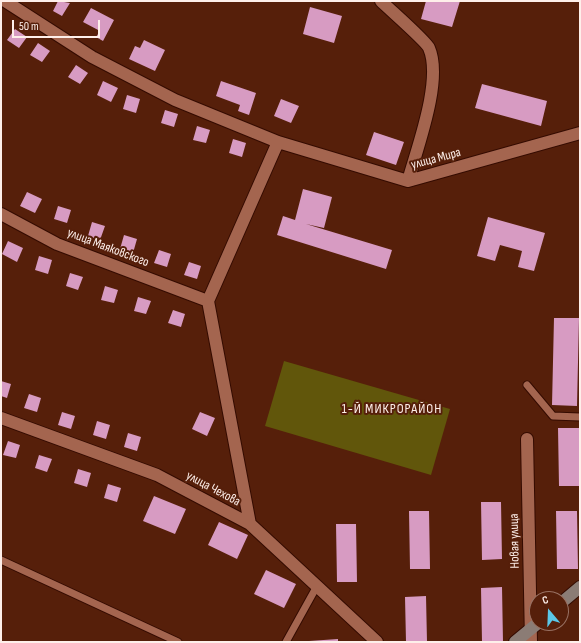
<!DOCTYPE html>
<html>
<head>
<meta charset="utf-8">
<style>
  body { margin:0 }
  #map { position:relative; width:581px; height:643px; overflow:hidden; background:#561f0a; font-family:"Sofia Sans Condensed",sans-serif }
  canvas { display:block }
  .frame { position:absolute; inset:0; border:2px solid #feefea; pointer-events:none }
  .north { position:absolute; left:529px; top:591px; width:40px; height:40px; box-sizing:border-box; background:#561f0a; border:1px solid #997264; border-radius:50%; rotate:341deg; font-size:11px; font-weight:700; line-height:16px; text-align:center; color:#feefea }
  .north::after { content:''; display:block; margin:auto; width:14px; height:18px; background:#5bc7e7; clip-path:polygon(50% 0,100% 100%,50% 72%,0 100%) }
  .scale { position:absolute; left:12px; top:20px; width:88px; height:18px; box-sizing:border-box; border:2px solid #feefea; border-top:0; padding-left:5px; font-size:12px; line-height:14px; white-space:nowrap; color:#feefea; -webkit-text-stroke:3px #561f0a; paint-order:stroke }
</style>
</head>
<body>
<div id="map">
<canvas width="581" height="643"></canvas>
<div class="frame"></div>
<div class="north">С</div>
<div class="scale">50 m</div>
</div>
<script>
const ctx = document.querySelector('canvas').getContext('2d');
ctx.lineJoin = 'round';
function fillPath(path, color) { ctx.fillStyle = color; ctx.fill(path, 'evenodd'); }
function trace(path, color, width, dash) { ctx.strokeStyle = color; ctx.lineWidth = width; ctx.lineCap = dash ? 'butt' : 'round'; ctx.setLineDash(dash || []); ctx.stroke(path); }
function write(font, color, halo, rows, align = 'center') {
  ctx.font = font + ' "Sofia Sans Condensed",sans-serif'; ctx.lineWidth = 4; ctx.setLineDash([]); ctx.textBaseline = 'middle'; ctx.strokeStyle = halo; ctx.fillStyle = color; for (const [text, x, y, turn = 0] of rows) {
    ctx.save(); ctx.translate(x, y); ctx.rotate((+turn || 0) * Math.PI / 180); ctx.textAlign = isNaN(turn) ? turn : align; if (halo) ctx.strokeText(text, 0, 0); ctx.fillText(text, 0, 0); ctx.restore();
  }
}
fillPath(new Path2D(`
  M284 361 450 409 431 475 265 426Z`), '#61560b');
fillPath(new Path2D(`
  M58 1 70 3 62 16 53 11Z
  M426 1H460L452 27 421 19Z
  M310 7 342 16 334 43 303 34Z
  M91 8 114 20 103 41 96 37 100 31 83 22Z
  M15 29 27 37 19 48 7 40Z
  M144 40 165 50 155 71 129 59 135 46 140 48Z
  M38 43 50 51 42 62 30 55Z
  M76 65 88 73 80 84 68 77Z
  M103 81 118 88 111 102 97 95Z
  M221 81 256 93 249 115 238 111 240 105 216 96Z
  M482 84 547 101 541 126 475 108Z
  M127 95 140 99 136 113 123 109Z
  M281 99 299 106 291 123 274 116Z
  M165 110 178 114 174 127 161 123Z
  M197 126 210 130 206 143 193 140Z
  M374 132 404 142 396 165 366 155Z
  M233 139 246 143 242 157 229 153Z
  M303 189 332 197 324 228 306 224 392 250 386 269 277 235 283 216 295 220Z
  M27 192 42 199 35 213 20 206Z
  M58 206 71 210 67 223 54 219Z
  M488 217 545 233 534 271 518 267 522 251 500 245 495 261 477 256Z
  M92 222 105 226 100 240 88 236Z
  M124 235 137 239 133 253 120 249Z
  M8 241 23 248 17 262 2 254Z
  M159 250 171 254 167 267 154 263Z
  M39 256 52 260 48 274 35 270Z
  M189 262 201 266 197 279 184 275Z
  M70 273 83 277 78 290 66 286Z
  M105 286 118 290 114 303 101 300Z
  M138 297 151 301 146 314 134 311Z
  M173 310 185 314 181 327 168 323Z
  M554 318H579L577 406 552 405Z
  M1 381 11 384 7 398 1 396Z
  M29 394 41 398 37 412 24 408Z
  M62 412 75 416 71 429 58 425Z
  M200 412 215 418 207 436 192 429Z
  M97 421 110 425 106 439 93 435Z
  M558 428H579L580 486H559Z
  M128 433 141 437 137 451 124 447Z
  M8 441 20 445 16 458 3 455Z
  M39 455 52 459 47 472 35 468Z
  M78 469 91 473 87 487 74 483Z
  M108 484 121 488 117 502 104 498Z
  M154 496 186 509 175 534 143 521Z
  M481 502H501L502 559 482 560Z
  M409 511H429L430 569H410Z
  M556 511H577L578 569H557Z
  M219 522 248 535 237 559 208 545Z
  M336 524H356L357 582H337Z
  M266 570 296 584 284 608 254 594Z
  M502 587 503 642H482L481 588Z
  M426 596 427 642H406L405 597Z
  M338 639V642H309V641Z`), '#d79bc2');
const lane = new Path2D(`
  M527 385 553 416 580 417
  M1 560 178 642
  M286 642 317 586`);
const street = new Path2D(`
  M5 1 92 57 175 100 278 142 408 181 580 133
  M381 1C389 9 426 41 429 48 443 80 417 148 408 181
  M1 214 57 244 208 301
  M1 418 157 475 250 524 377 642
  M527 439 531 642
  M250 524 208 301 278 142`);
const secondary = new Path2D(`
  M561 603 580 587
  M515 642 538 623`);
trace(lane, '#340b00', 9);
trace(street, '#340b00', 14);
trace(secondary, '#340b00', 14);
trace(lane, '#a4654f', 7);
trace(street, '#a4654f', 12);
trace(secondary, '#8b7c75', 12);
write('13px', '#feefea', '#561f0a', [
  ["улица Мира",436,159,-15],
  ["улица Маяковского",108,248,21],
  ["улица Чехова",213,489,28],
  ["Новая улица",515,541,-91]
]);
ctx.letterSpacing = '1px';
write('14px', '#feefea', '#561f0a', [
  ["1-Й МИКРОРАЙОН",392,409]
]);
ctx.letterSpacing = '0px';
</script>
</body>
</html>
